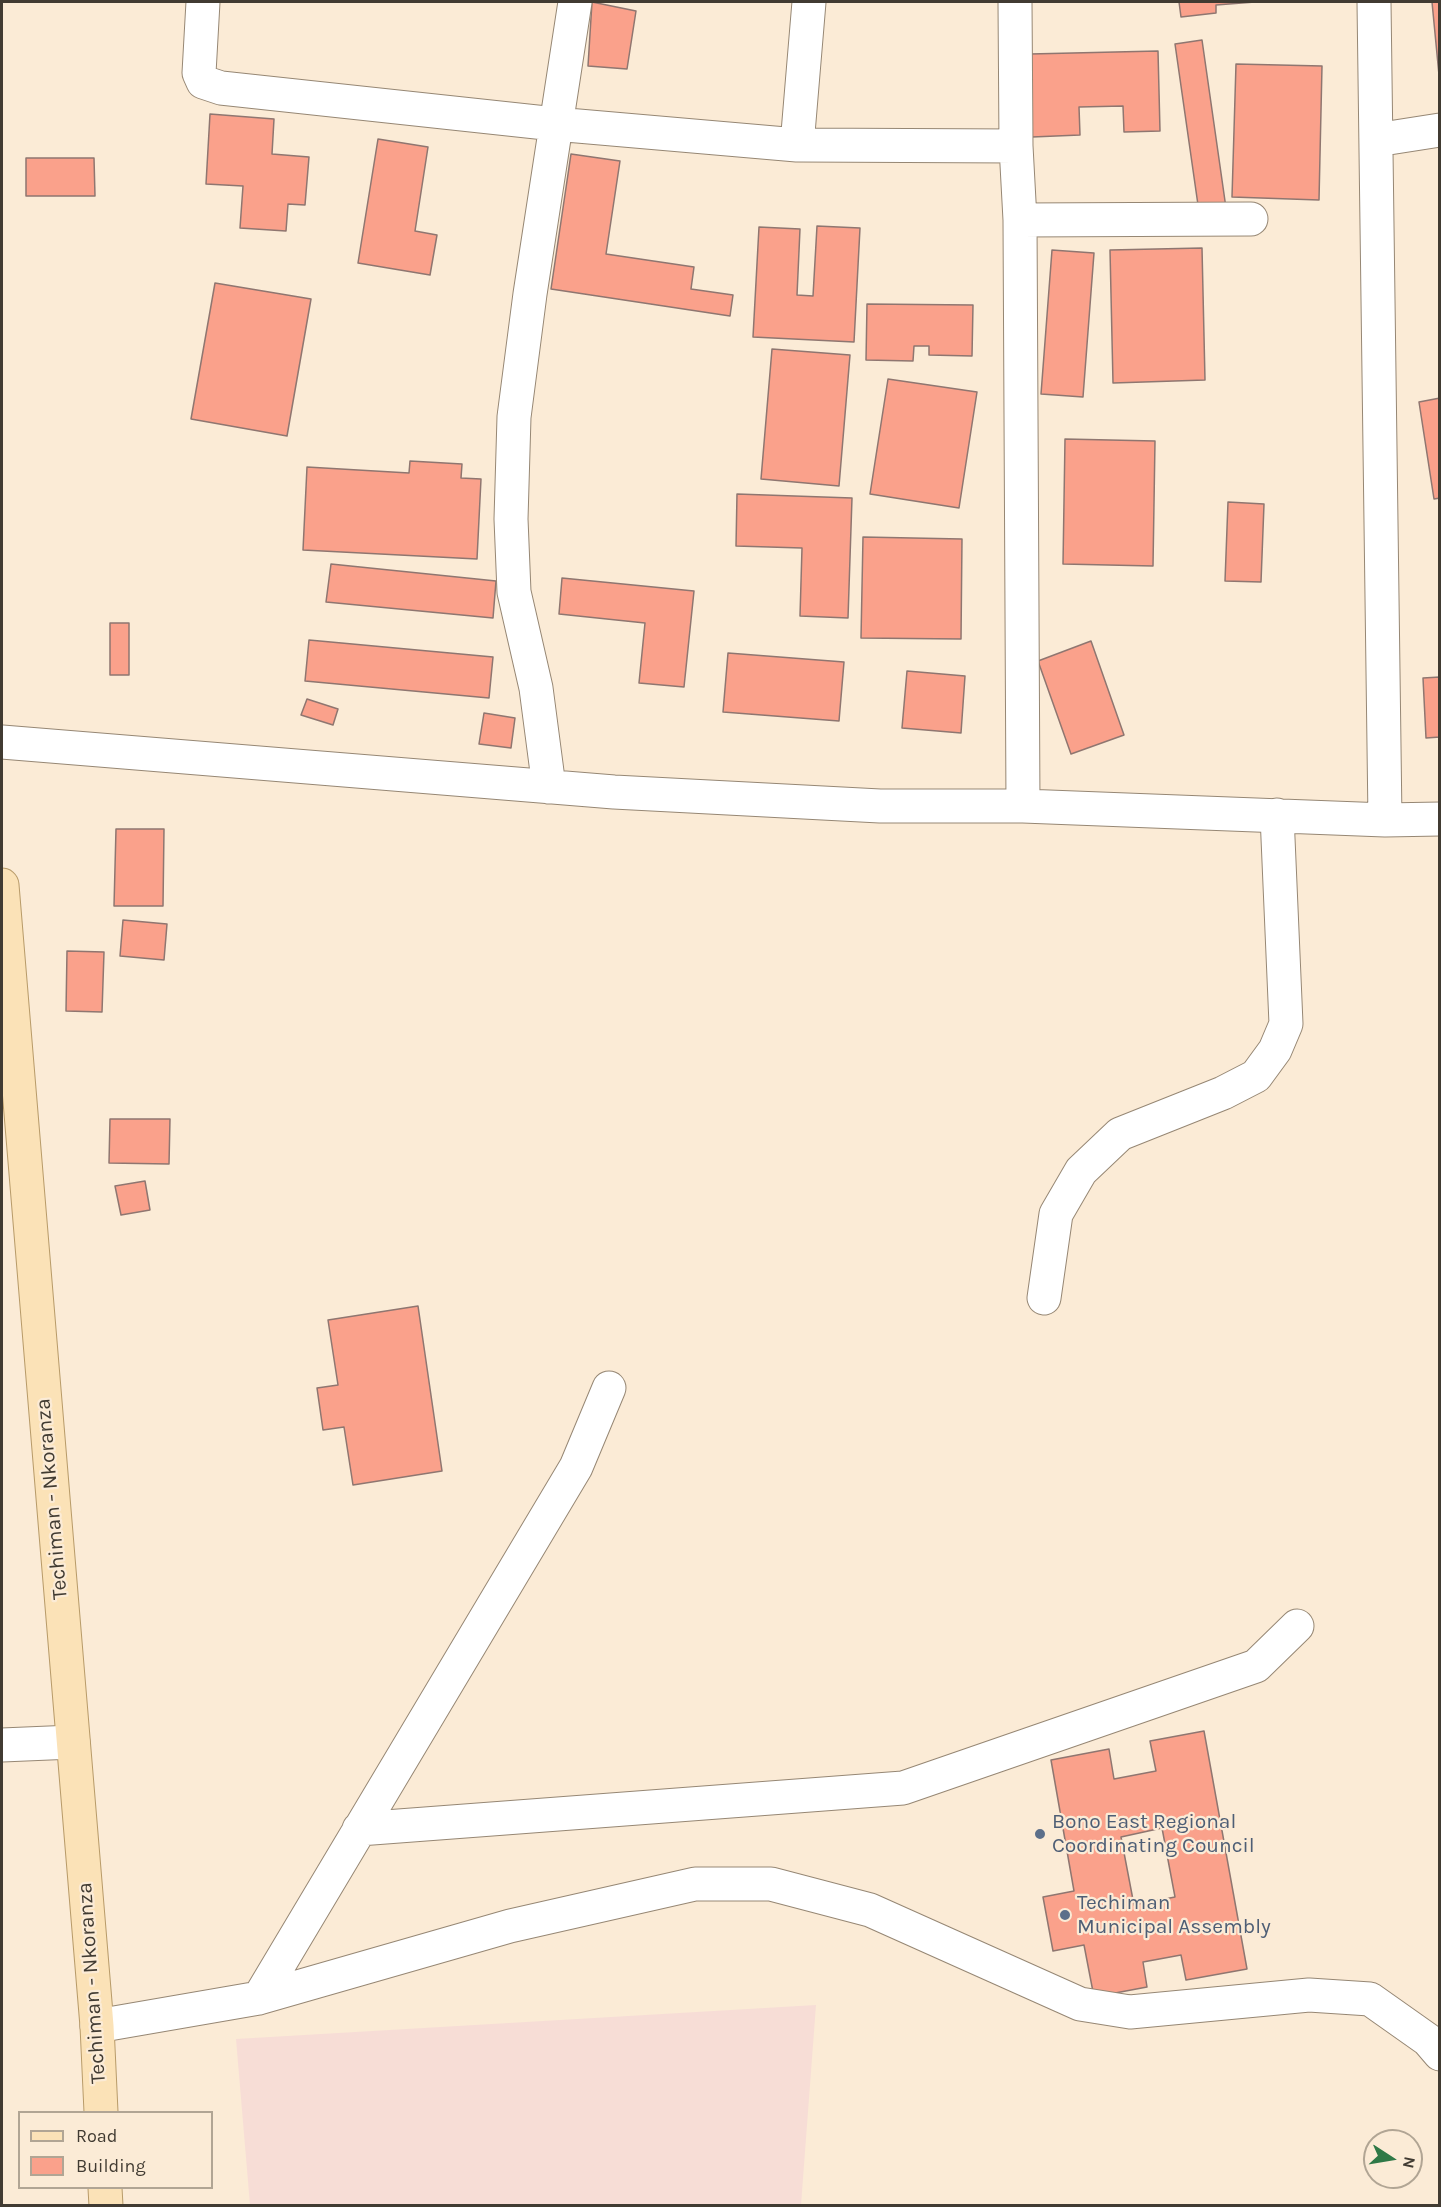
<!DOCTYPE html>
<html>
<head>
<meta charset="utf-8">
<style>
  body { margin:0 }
  #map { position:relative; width:1441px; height:2207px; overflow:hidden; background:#fbebd6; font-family:Karla,sans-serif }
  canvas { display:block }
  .frame { position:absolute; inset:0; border:3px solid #413b32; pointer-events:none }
  .legend { position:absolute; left:18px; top:2111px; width:195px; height:78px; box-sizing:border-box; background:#fbebd6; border:2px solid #b1a594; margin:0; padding:8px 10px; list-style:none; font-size:18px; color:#413b32 }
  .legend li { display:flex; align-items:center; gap:12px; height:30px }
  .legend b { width:30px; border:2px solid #b1a594 }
  .north { position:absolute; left:1363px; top:2129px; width:60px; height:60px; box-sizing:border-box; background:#fbebd6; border:2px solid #b1a594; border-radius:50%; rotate:102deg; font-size:16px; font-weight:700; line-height:24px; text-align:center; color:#413b32 }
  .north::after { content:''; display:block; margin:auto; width:21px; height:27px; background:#2f7947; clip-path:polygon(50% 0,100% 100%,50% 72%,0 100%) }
</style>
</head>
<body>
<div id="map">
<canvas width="1441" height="2207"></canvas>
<div class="frame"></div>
<ul class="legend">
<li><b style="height:8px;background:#fbe2b7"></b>Road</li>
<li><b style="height:16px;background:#faa18b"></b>Building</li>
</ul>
<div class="north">N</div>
</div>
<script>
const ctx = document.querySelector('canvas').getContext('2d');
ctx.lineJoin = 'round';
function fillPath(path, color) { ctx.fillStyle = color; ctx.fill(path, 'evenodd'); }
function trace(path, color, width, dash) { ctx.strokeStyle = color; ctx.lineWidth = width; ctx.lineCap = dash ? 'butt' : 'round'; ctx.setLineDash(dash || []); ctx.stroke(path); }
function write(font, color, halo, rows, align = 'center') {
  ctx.font = font + ' Karla,sans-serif'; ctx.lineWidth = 4.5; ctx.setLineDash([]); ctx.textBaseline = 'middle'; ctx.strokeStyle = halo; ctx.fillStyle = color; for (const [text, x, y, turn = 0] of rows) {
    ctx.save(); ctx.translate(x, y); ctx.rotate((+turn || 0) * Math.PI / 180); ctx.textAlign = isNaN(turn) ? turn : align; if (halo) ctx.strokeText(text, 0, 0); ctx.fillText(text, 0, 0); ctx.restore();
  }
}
fillPath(new Path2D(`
  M816 2005 801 2205H250L236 2039Z`), '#f7ddd6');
const building = new Path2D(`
  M592 2 636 11 627 69 588 66Z
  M1179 2H1255L1216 5V13L1181 17Z
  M1432 2H1440V75H1439Z
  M1202 40 1226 208 1199 212 1175 44Z
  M1158 51 1160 131 1124 132 1123 106 1079 107 1080 135 1032 137 1030 54Z
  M1236 64 1322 66 1319 200 1232 197Z
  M210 114 274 119 272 154 309 157 305 205 288 204 286 231 240 228 243 186 206 184Z
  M378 139 428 147 415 231 437 235 430 275 358 263Z
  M571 154 620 161 606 254 694 267 691 289 733 295 730 316 551 289Z
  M26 158H94L95 196H26Z
  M817 226 860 228 854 342 753 337 759 227 800 229 797 295 813 296Z
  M1202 248 1205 380 1113 383 1110 250Z
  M1052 250 1094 253 1083 397 1041 394Z
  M215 283 311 299 287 436 191 419Z
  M867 304 973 305 972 356 929 355V346H914L913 361 866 360Z
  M772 349 850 355 839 486 761 479Z
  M888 379 977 392 959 508 870 494Z
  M1440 398V498L1434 499 1419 402Z
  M1065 439 1155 441 1153 566 1063 564Z
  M410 461 462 464 461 478 481 479 477 559 303 550 307 467 409 473Z
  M737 494 852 498 848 618 800 616 802 548 736 546Z
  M1228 502 1264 504 1261 582 1225 581Z
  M863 537 962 539 961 639 861 638Z
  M331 564 496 581 493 618 326 602Z
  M562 578 694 591 684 687 639 683 645 623 559 614Z
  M110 623H129V675H110Z
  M309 640 493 657 489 698 305 681Z
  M1091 641 1124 735 1071 754 1038 661Z
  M728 653 844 662 839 721 723 712Z
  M907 671 965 676 961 733 902 728Z
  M1440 677V737L1426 738 1423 678Z
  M307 699 338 709 333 725 301 715Z
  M484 713 515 718 511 748 479 744Z
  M116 829H164L163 906H114Z
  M123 920 167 924 164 960 120 956Z
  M67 951 104 952 102 1012 66 1011Z
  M110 1119H170L169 1164 109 1163Z
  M145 1181 150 1210 121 1215 115 1186Z
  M418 1306 442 1471 353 1485 344 1427 323 1430 317 1388 338 1385 328 1320Z
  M1204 1731 1247 1969 1186 1980 1181 1955 1143 1962 1147 1987 1094 1997 1084 1945 1053 1951 1043 1897 1074 1891 1051 1760 1109 1749 1114 1779 1156 1771 1150 1741ZM1162 1828 1175 1897 1134 1905 1121 1837Z`);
fillPath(building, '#faa18b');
trace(building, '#8f7670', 1.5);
const minor = new Path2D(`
  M203 2 199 73 203 82 221 88 555 124 797 145 1016 146
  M1015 2 1016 146 1020 220 1023 806
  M1374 2 1385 820 1440 819
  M1376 140 1440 130
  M797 145 809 2
  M1020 220 1251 219
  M2 742 614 792 880 806H1023L1385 820
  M549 787 536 688 514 592 511 519 514 417 530 294 575 2
  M1044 1298 1056 1214 1081 1171 1120 1134 1223 1093 1256 1076 1275 1050 1286 1024 1277 815
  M2 1745 73 1742
  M359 1829 903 1788 1256 1666 1297 1626
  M259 1998 576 1467 609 1388
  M97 2026 259 1998 510 1926 695 1884H771L870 1910 1080 2004 1130 2012 1309 1995 1370 1999 1428 2040 1440 2054`);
const major = new Path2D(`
  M2 885 97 2026 101 2112
  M105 2188 106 2206`);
trace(minor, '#968774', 35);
trace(major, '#b89b69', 35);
trace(minor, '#fff', 33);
trace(major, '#fbe2b7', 33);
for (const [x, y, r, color] of [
  [1040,1834,6,"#5c6f8a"],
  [1065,1915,6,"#5c6f8a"]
]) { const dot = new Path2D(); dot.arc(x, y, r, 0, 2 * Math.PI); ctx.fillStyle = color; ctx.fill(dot); trace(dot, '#fbebd6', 2); }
write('21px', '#413b32', '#fbebd6', [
  ["Techiman - Nkoranza",52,1499,-95],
  ["Techiman - Nkoranza",92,1983,-94]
]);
write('21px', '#4e5e75', '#fbebd6', [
  ["Bono East Regional",1052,1822],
  ["Coordinating Council",1052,1846],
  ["Techiman",1077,1903],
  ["Municipal Assembly",1077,1927]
], 'left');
</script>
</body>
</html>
